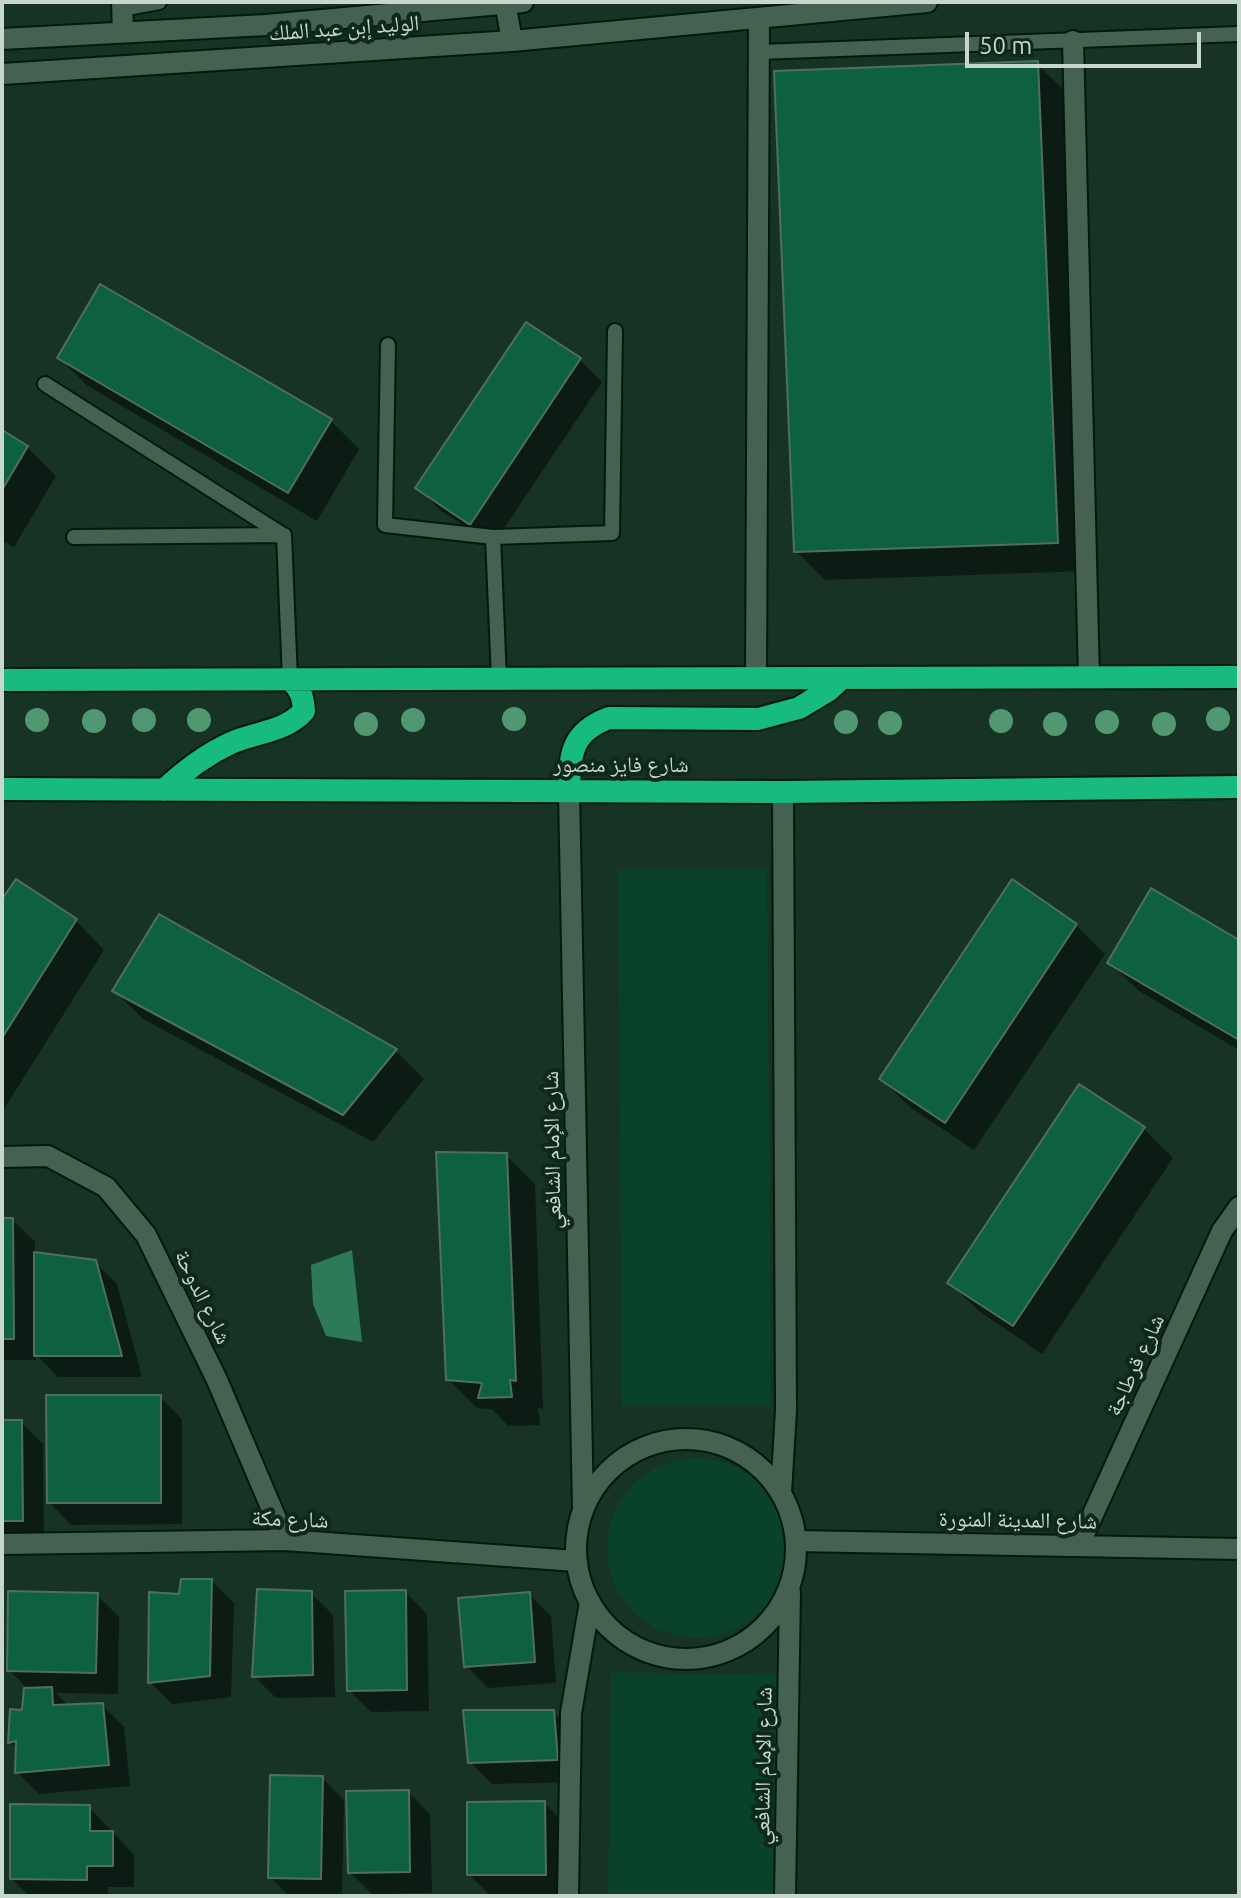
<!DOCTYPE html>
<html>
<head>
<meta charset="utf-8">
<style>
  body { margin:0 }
  #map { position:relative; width:1241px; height:1898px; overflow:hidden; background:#173324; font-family:Ubuntu,sans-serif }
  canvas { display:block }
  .frame { position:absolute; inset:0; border:4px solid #c7d7ce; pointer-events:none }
  .scale { position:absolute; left:965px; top:32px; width:236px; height:36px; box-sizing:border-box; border:4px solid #c7d7ce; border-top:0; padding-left:10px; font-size:24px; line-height:28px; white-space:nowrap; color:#c7d7ce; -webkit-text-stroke:6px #0d291b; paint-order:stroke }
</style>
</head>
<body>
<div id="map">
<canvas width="1241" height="1898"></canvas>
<div class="frame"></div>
<div class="scale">50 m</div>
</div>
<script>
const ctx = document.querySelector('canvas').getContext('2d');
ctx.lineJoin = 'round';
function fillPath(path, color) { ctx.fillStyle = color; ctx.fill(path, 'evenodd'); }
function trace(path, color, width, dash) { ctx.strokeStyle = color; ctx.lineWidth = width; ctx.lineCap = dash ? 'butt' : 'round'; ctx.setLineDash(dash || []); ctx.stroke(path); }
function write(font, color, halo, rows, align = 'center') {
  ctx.font = font + ' Ubuntu,"Noto Naskh Arabic",sans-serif'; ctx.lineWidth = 8; ctx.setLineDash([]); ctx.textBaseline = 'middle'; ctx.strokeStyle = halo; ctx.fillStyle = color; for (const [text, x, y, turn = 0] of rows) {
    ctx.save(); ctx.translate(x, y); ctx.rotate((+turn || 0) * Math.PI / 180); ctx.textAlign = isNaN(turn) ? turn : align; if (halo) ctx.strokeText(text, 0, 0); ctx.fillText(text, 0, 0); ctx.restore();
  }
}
fillPath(new Path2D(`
  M618 869H767L771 1405H622Z
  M607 1548a90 90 0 1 1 180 0a90 90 0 1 1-180 0Z
  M611 1672 785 1675 782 1896H608Z`), '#0a4129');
fillPath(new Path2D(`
  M352 1250 362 1342 326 1336 313 1304 311 1265Z`), '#2f7a56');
fillPath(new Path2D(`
  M1037 64 1066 92 1086 571 825 580 796 551Z
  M59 358 330 420 359 449 317 521 88 386Z
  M580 360 602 382 493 545 440 510 418 488Z
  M2 433 27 447 56 476 14 547 2 541Z
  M2 902 76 921 104 950 2 1112Z
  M1076 925 1105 954 974 1150 910 1107 881 1079Z
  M1239 942V1050L1139 991 1110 963Z
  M115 991 395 1050 424 1079 373 1142 143 1019Z
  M1080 1086 1144 1129 1173 1158 1042 1354 979 1311 950 1283Z
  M506 1155 535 1184 543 1409 538 1408 540 1425 508 1426 492 1409 477 1408 448 1379Z
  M2 1220H13L35 1242V1254L95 1262 117 1284 142 1377H58L36 1354V1360H2Z
  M160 1397 182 1419V1524L71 1525 49 1502Z
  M2 1422H21L43 1444 44 1543H2Z
  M212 1581 234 1603 231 1697 172 1704 150 1682 181 1596Z
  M405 1592 427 1614 429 1711 371 1712 349 1690Z
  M311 1593 333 1615 335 1697 276 1698 254 1676Z
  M529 1594 551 1616 556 1683 488 1688 466 1666Z
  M97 1595 119 1617 118 1694 55 1693 69 1706 102 1705 124 1727 130 1786 39 1794 17 1772 18 1749 10 1742 24 1712 29 1690 9 1670Z
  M553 1712 576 1734 579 1782 492 1784 470 1762Z
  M322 1778 344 1800 342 1896H289L270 1877Z
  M408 1792 430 1814 432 1893 372 1894 350 1872Z
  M544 1803 567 1825V1896H491L469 1875Z
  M89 1807 134 1855V1887H108V1896H29L12 1879Z`), '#0007');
const building = new Path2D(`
  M1038 61 1058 543 794 552 774 71Z
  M100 284 332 419 288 493 57 358Z
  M526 322 581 358 470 525 415 488Z
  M2 430 28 446 2 490Z
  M16 879 77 919 2 1038V899Z
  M1012 879 1077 924 945 1123 879 1079Z
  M1151 888 1239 940V1040L1107 963Z
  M159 914 397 1049 343 1115 112 991Z
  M1079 1084 1145 1127 1013 1326 947 1283Z
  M436 1152 507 1153 516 1381 510 1380 512 1397 478 1398 482 1383 446 1380Z
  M2 1218H13L14 1339H2Z
  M34 1252 96 1260 122 1356H34Z
  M46 1395H161V1503H47Z
  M2 1420H22L23 1521H2Z
  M181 1579H212L210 1676 148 1683 149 1592 179 1594Z
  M257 1589 312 1591 313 1675 252 1677Z
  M406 1590 407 1690 347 1691 345 1591Z
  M8 1591 98 1593 96 1673 7 1671Z
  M530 1592 535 1662 464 1667 458 1598Z
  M52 1687 53 1705 103 1703 109 1765 15 1773 16 1741 8 1743 10 1709 22 1710 24 1688Z
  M463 1710H554L558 1760 468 1763Z
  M270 1775 323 1776 321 1879 268 1878Z
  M409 1790 410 1872 348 1873 346 1791Z
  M545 1801 546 1875H467V1802Z
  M10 1804 90 1805V1831H113V1866H87V1880L10 1879Z`);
fillPath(building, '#0e613f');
trace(building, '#516f5e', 2);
const service = new Path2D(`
  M122 9 159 2
  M760 52 1239 34
  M388 345 385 525 493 537
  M45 384 283 535
  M74 537 284 535 290 680
  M499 679 493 537 612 533 615 331`);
const minor = new Path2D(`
  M122 2 123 32
  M505 2 512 41
  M1073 41 1089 678
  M756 678 759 18
  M2 1157 48 1156 106 1187 146 1235 217 1380 285 1540
  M796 1541 1239 1549
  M2 1544 285 1540 576 1561
  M1079 1545 1222 1231 1239 1207`);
const tertiary = new Path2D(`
  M569 791 583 1509
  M576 1549a110 110 0 1 1 220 0a110 110 0 1 1-220 0Z
  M781 1493 786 1410 783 792
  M568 1896 571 1713 590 1602
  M785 1896 790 1592`);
const secondary = new Path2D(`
  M2 39 266 25 523 2
  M2 74 512 41 927 2`);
const trunk = new Path2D(`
  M2 680 1239 677
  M2 789 783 792 1239 787
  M164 790C184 771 205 755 231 743 256 732 285 732 304 711 303 697 301 689 290 680
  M569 791C570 754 571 732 609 718L758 719 799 708 829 690 842 678`);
trace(service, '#001a0d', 18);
trace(minor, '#001a0d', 24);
trace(tertiary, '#001a0d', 24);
trace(secondary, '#001a0d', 24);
trace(trunk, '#001a0d', 26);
trace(service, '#456251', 14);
trace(minor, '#456251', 20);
trace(tertiary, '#456251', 20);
trace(secondary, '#456251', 20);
trace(trunk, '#18bb7e', 22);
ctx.fillStyle = '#519772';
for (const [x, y] of [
  [514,719],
  [1218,719],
  [37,720],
  [144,720],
  [199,720],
  [413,720],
  [94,721],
  [1001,721],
  [846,722],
  [1107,722],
  [890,723],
  [366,724],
  [1055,724],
  [1164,724]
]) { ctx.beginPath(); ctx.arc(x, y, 12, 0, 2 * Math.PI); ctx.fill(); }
write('22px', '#c7d7ce', '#0d291b', [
  ["الوليد إبن عبد الملك",344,28,-4],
  ["شارع فايز منصور",621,765],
  ["شارع الإمام الشافعي",552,1150,-91],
  ["شارع الدوحة",203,1297,64],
  ["شارع قرطاجة",1135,1365,-65],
  ["شارع مكة",290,1519,2],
  ["شارع المدينة المنورة",1018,1520,1],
  ["شارع الإمام الشافعي",763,1766,-89]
]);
</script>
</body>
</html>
